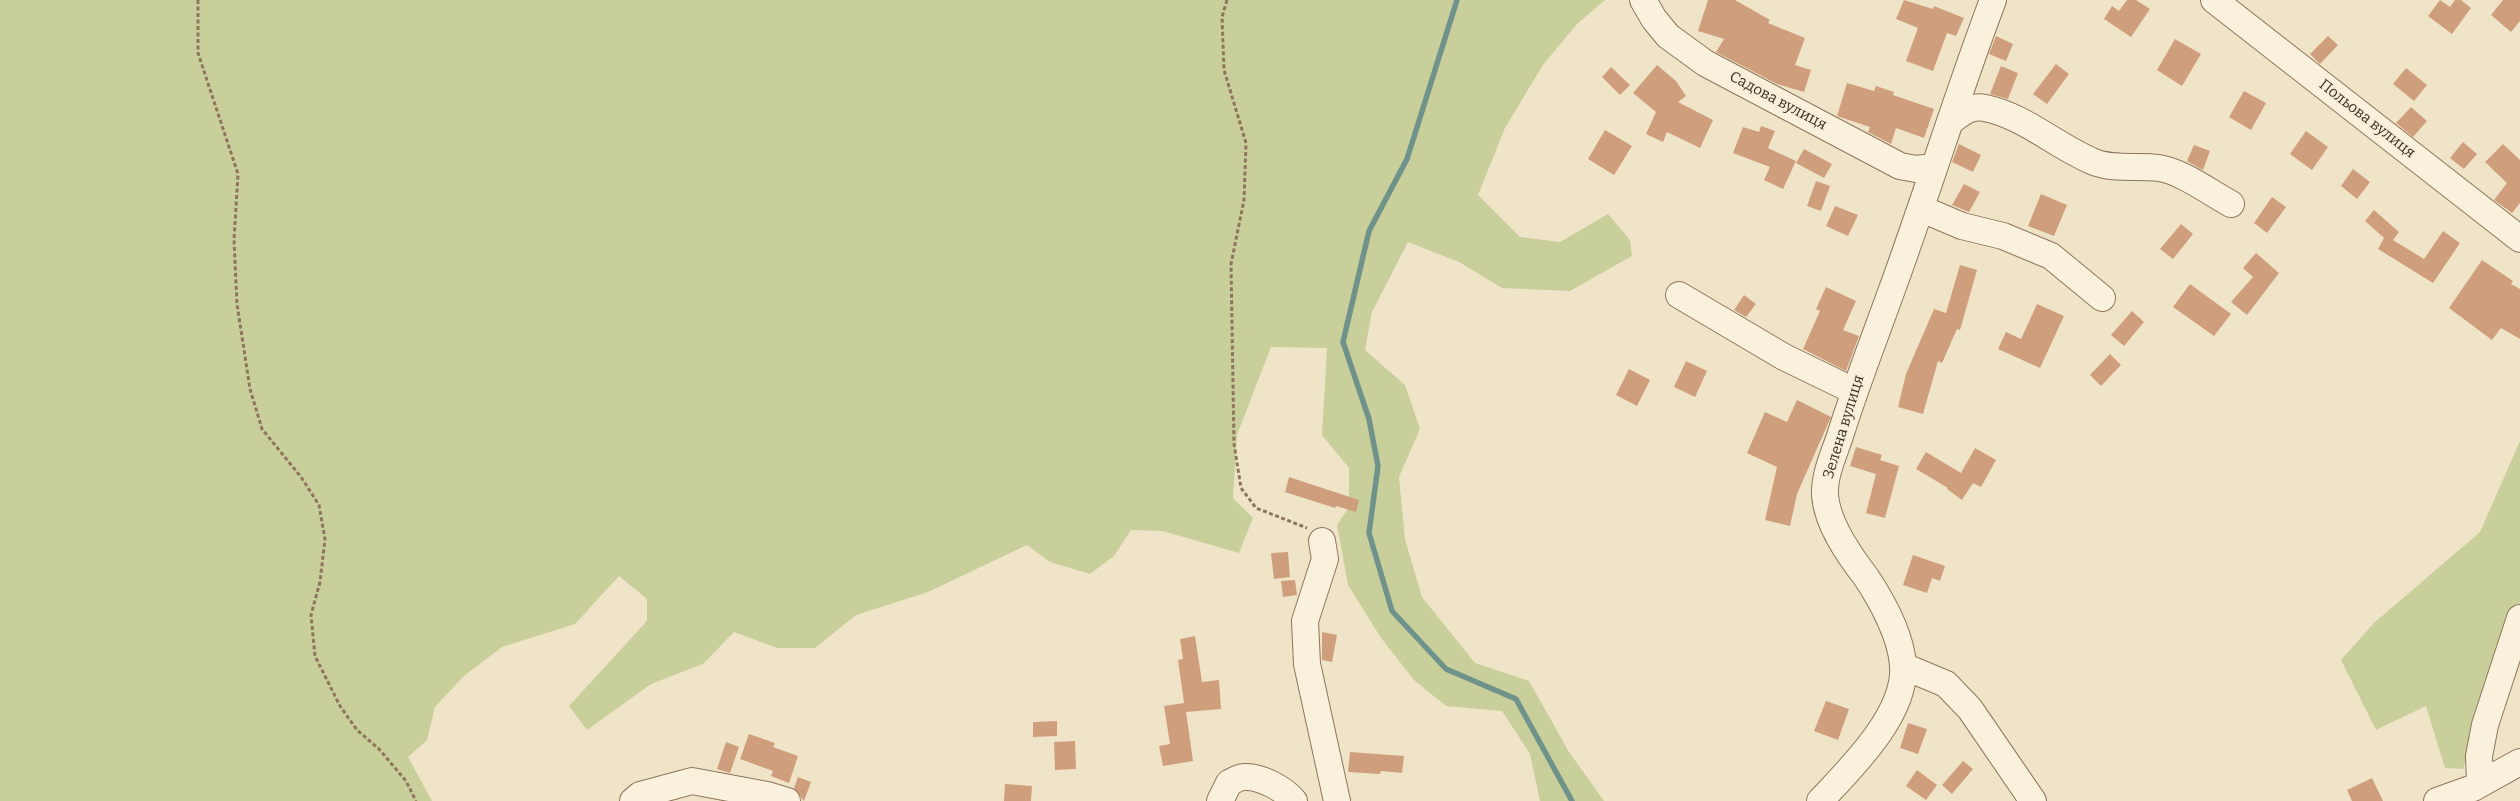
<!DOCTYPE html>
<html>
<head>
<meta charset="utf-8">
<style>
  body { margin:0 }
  canvas { display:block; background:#f0e4c8 }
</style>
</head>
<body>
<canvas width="2520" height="801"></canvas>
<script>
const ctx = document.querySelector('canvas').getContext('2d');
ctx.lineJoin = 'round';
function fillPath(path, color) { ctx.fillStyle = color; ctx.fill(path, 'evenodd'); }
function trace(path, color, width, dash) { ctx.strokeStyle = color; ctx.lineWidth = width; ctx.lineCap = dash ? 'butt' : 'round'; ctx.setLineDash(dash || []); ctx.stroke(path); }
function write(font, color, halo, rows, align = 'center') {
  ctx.font = font + ' Bitter,serif'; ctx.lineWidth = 4.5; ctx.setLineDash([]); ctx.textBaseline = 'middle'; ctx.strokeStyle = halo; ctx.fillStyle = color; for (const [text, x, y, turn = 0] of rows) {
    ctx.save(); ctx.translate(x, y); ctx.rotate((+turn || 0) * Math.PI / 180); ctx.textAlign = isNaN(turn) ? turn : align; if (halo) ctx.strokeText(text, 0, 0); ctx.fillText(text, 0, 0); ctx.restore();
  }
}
fillPath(new Path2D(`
  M0 0H1605L1577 24 1543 65 1505 128 1478 195 1520 237 1560 242 1608 214 1630 240 1632 256 1570 291 1502 288 1459 262 1408 242 1372 312 1365 350 1405 385 1420 429 1399 477 1405 539 1422 597 1475 663 1529 681 1569 752 1604 801H1540L1530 754 1502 711 1446 706 1414 680 1381 638 1348 585 1337 525 1349 507V468L1322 435 1327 348 1271 347 1237 435 1233 498 1253 518 1239 553 1163 531 1131 530 1114 556 1090 574 1050 562 1027 545 928 592 856 615 815 648H777L734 632 703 664 651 684 587 730 569 706 647 621V599L619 576 575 624 502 647 464 676 435 707 427 740 408 757 432 801H0Z
  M2520 441V603L2501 652 2463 769 2445 768 2426 706 2376 730 2341 660 2374 623 2480 532Z`), '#c9cf9b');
trace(new Path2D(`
  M1457 0 1407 159 1369 231 1343 342 1369 419 1378 466 1369 533 1392 611 1446 669 1516 699 1572 801`), '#6f938a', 5.5);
fillPath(new Path2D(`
  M1708 0H1735L1770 20 1768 23 1805 38 1795 65 1811 70 1804 92 1777 84 1716 52 1724 39 1698 31Z
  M1904 0 1933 9 1934 6 1964 18 1956 36 1947 33 1933 71 1906 61 1918 28 1896 19Z
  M2127 0H2136L2150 9 2131 37 2104 19 2112 6 2119 11Z
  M2440 0 2450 7 2455 0H2461L2471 8 2452 34 2428 16Z
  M2503 0H2520V21L2511 32 2491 15Z
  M1996 36 2013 44 2006 61 1989 54Z
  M2328 36 2338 45 2320 64 2310 54Z
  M2175 39 2201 54 2182 86 2157 70Z
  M2056 64 2069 74 2047 104 2033 94Z
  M1657 65 1676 81 1686 96 1678 102 1713 120 1700 148 1667 132 1663 142 1646 134 1656 112 1633 93Z
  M2001 66 2018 73 2008 99 1990 94Z
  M1611 67 1630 85 1620 95 1602 77Z
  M2406 68 2427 85 2414 101 2393 84Z
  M1847 83 1874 91 1876 86 1894 92 1893 95 1934 109 1924 138 1896 128 1891 144 1868 132 1870 127 1837 116Z
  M2244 91 2266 103 2251 130 2229 117Z
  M2411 107 2427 121 2413 137 2396 123Z
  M1761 126 1775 131 1768 148 1796 161 1783 189 1764 180 1770 167 1733 153 1743 127 1759 132Z
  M1605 130 1632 146 1614 175 1588 159Z
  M2306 131 2328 147 2312 170 2290 154Z
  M2463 142 2477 154 2464 169 2450 158Z
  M1959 144 1981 155 1973 172 1952 162Z
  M2503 144 2520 160V203L2512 213 2494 200 2507 183 2485 162Z
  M2194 145 2210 151 2203 170 2187 161Z
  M1804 149 1832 164 1824 178 1796 163Z
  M2353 169 2370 182 2357 199 2341 186Z
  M1816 181 1830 186 1821 211 1807 206Z
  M1964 184 1980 192 1969 212 1952 205Z
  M2041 194 2067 205 2054 236 2028 226Z
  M2272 197 2286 207 2267 233 2254 223Z
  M1835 206 1858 215 1848 236 1826 226Z
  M2374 210 2399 232 2393 240 2424 259 2443 231 2460 243 2433 283 2378 249 2384 238 2365 221Z
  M2181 224 2193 234 2173 259 2160 249Z
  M2256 253 2279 273 2247 315 2231 302 2253 277 2243 268Z
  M2482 260 2513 281 2511 284 2520 289V339L2501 328 2492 340 2449 308Z
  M1960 265 1977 270 1960 330 1957 329 1942 363 1938 361 1923 414 1898 407 1906 374 1934 309 1946 313Z
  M2190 284 2231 314 2214 336 2173 307Z
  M1826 287 1856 301 1843 330 1859 336 1846 371 1803 349 1820 311 1816 309Z
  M1744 295 1756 304 1746 317 1734 310Z
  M2037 304 2064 316 2040 368 1998 349 2006 332 2021 339Z
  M2132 311 2144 322 2124 346 2111 335Z
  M2110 354 2121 365 2101 386 2090 375Z
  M1686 361 1707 371 1695 397 1674 387Z
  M1629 369 1650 380 1637 406 1616 395Z
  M1797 400 1831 417 1797 494 1790 526 1765 520 1777 467 1747 453 1765 412 1787 422Z
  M1856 447 1882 455 1880 460 1899 466 1885 518 1866 513 1876 474 1850 466Z
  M1975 448 1996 460 1981 487 1973 483 1962 500 1947 489 1948 488 1916 469 1926 452 1961 473Z
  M1289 477 1359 500 1356 512 1336 506 1335 508 1285 492Z
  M1288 552 1290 577 1274 579 1271 553Z
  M1913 555 1945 566 1940 581 1932 578 1927 593 1903 585Z
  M1295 580 1297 595 1283 597 1281 581Z
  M1322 632 1337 635 1332 662 1322 660Z
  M1195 636 1202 682 1219 680 1221 709 1186 712 1193 761 1163 766 1159 746 1170 744 1164 706 1184 703 1178 660 1183 659 1180 639Z
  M1826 701 1849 709 1838 740 1814 731Z
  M1057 721V736L1033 737V722Z
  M1908 723 1927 729 1918 754 1900 748Z
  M749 734 775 743 773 747 798 756 789 783 771 776 773 771 740 759Z
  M1075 741 1076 769 1055 770 1054 742Z
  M726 742 739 747 730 773 717 769Z
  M1350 752 1404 756 1402 773 1381 771 1380 774 1348 772Z
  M1963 761 1973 769 1952 794 1942 785Z
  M1917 770 1937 785 1926 800 1906 786Z
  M798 777 811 782 804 801 794 788Z
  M2372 778 2383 801H2352L2347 790Z
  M1005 784 1032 786 1031 801H1004Z`), '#cf9f7d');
const minor = new Path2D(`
  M1643 0 1654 19 1668 36 1705 63 1900 166 1916 169 1933 167
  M2214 0 2520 239
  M1951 121C1962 113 1971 105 1985 108 2025 116 2057 147 2094 162 2114 170 2139 165 2159 168 2183 172 2209 192 2231 204
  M1922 209 1962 226 2003 236 2051 256 2102 298
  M1679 295 1784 357 1854 391
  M1322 541 1325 559 1305 621 1307 664 1337 801
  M1903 666 1946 684 1970 709 2033 801
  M2480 783 2479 756 2485 725 2520 618
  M633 801 640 795 692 781 767 795 787 801
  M1220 801 1229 783C1233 781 1239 777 1244 777 1261 776 1284 789 1294 801
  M1820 801C1850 769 1907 714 1903 665 1901 636 1882 601 1866 577 1849 555 1827 524 1825 495 1824 475 1834 454 1840 436 1855 388 1873 342 1890 295 1926 197 1956 98 1993 0
  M2437 801 2473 788 2520 762`);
trace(minor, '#8d765c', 28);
trace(new Path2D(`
  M198 0V53L238 174 234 240 237 304 250 389 262 429 301 477 319 505 325 539 320 582 311 615 315 656 340 706 357 730 379 749 406 781 416 801
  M1227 0 1222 17 1224 70 1246 143 1244 200 1231 264 1234 444 1241 488 1256 508 1307 528`), '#8d765c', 3, [4, 2.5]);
trace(minor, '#faf1dc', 26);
write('15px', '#3d2e20', '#f7eed8', [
  ["Садова вулиця",1778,101,28],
  ["Польова вулиця",2367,119,38],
  ["Зелена вулиця",1844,427,-73]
]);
</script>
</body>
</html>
